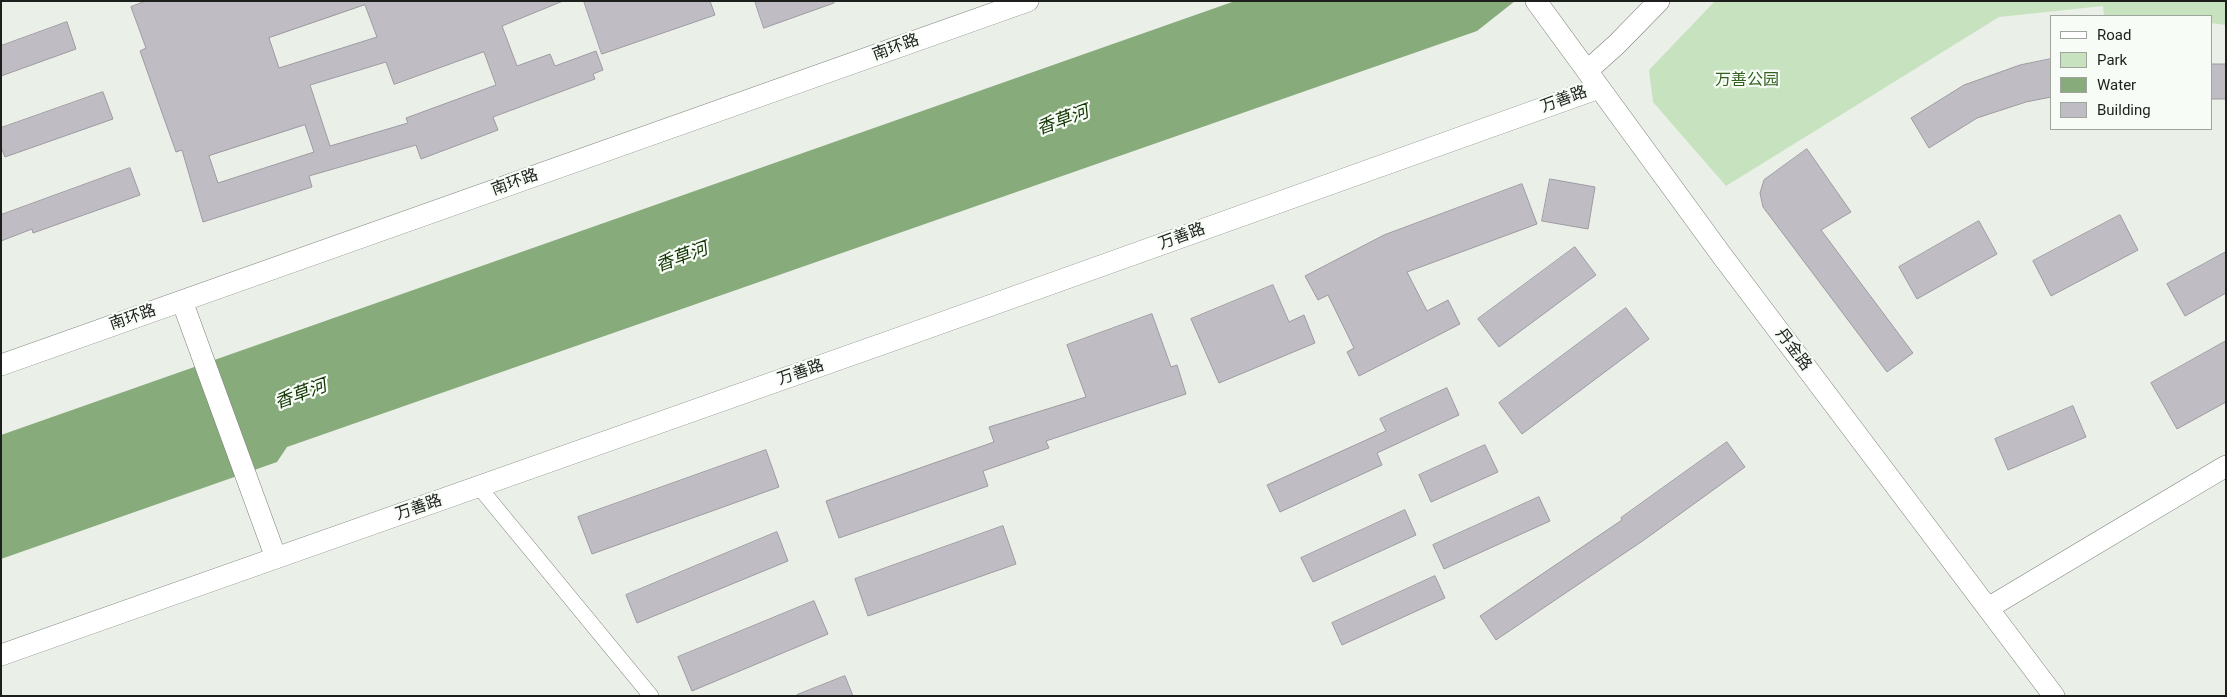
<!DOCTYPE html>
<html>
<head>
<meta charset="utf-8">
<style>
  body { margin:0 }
  #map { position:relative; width:2227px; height:697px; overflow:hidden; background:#eaefe8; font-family:Roboto,sans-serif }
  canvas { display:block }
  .frame { position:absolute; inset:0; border:2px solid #1d1f1d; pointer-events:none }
  .legend { position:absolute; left:2050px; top:15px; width:162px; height:115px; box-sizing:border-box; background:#f7fdf6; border:1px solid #a0a49f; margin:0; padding:6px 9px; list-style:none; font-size:15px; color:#1d1f1d }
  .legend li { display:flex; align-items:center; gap:10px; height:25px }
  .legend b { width:25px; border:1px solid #a0a49f }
</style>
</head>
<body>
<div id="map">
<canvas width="2227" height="697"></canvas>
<div class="frame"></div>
<ul class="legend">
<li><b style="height:6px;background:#fff"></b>Road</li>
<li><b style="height:14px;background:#c7e2bf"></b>Park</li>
<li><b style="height:14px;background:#88ab7c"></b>Water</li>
<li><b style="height:14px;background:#c0bcc3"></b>Building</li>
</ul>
</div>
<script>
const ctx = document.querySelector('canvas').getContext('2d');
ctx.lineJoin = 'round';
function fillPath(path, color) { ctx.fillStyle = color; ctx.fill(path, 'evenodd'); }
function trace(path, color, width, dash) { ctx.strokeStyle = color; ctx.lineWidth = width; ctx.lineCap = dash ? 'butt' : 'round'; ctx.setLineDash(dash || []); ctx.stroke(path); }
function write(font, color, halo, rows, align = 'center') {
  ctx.font = font + ' Roboto,"Noto Sans SC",sans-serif'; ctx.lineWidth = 4.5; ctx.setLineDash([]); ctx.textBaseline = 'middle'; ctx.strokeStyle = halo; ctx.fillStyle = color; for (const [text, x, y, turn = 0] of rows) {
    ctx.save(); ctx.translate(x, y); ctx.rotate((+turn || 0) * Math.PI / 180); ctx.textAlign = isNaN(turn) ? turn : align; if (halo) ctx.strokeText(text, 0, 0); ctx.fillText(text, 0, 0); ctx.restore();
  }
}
fillPath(new Path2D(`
  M1715 1H2226V25L2211 23V16H2104L2103 6 1999 17 1726 186 1653 102 1649 70Z`), '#c7e2bf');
fillPath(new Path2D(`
  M1235 1H1515L1477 31 287 447 277 462 1 559V435Z`), '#88ab7c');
const building = new Path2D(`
  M146 1H563L502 26 517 66 550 54 555 66 596 51 603 70 593 74 595 79 493 117 498 130 421 159 416 145 309 176 312 187 203 222 182 150 176 152 140 51 146 48 131 7ZM365 5 377 37 279 68 269 38ZM484 52 496 85 406 118 408 123 330 146 310 85 386 62 394 84ZM305 125 314 152 218 183 209 156Z
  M584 1H710L715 15 602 54Z
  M755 1H834V3L764 28Z
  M67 22 76 49 1 76V46Z
  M2051 59V97L2026 102 1977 118 1929 148 1911 118 1964 85 2020 65Z
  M2211 64H2226V99H2211Z
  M103 92 113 119 5 157 1 147V128Z
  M1807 149 1851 212 1821 230 1913 353 1887 372 1763 207 1760 193 1764 180Z
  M130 168 140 195 33 233 32 229 1 241V215Z
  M1550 179 1595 187 1588 229 1542 221Z
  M1522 184 1537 224 1407 272 1427 311 1448 300 1460 324 1359 376 1347 352 1354 348 1328 295 1318 300 1305 276 1384 235Z
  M2120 215 2138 250 2051 296 2033 261Z
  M1979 221 1997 254 1917 299 1899 267Z
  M1575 247 1596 275 1499 347 1478 319Z
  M2226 252V293L2185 316 2167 284Z
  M1273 285 1289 322 1304 315 1315 343 1219 383 1191 319Z
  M1626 308 1649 339 1522 434 1499 403Z
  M1152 314 1171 367 1177 365 1186 394 1046 441 1049 448 983 471 988 486 839 538 826 501 994 442 989 427 1086 397 1067 345Z
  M2226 341V402L2177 429 2151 383Z
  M1447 388 1459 415 1377 453 1382 465 1280 512 1267 485 1386 431 1380 419Z
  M2073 406 2086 437 2008 470 1995 439Z
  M1727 442 1745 467 1644 540 1496 640 1480 616 1622 520 1621 518Z
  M1485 445 1498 472 1431 502 1419 475Z
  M766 450 779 487 592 554 578 517Z
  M1539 497 1550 521 1444 569 1433 545Z
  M1405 510 1416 535 1313 582 1301 558Z
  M1003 526 1016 564 868 616 855 579Z
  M777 532 788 561 637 623 626 595Z
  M1435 576 1445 598 1342 645 1332 623Z
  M814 601 828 634 692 691 678 657Z
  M845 676 853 696H797V695Z`);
fillPath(building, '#c0bcc3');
trace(building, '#9e9aa1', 1);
const street = new Path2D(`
  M479 487 651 696`);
const secondary = new Path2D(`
  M1536 1 1723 257 2054 696
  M1587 71 1617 44 1659 1
  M182 301 276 558
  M1 365 1028 1
  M1988 608 2226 466
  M1 655 902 337 1599 88`);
trace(street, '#7c817a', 16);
trace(secondary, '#7c817a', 22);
trace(street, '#fff', 15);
trace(secondary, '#fff', 21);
write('16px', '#1d1f1d', '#f7fdf6', [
  ["南环路",896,48,-20],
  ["万善路",1564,100,-20],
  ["南环路",515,183,-20],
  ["万善路",1182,237,-20],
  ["南环路",133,318,-19],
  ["丹金路",1793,350,53],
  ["万善路",801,373,-19],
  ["万善路",419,508,-19]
]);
write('16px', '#32601f', '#f7fdf6', [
  ["万善公园",1747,81]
]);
write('italic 18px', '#113301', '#f7fdf6', [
  ["香草河",1063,121,-20],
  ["香草河",682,258,-20],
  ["香草河",301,395,-20]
]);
</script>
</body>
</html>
